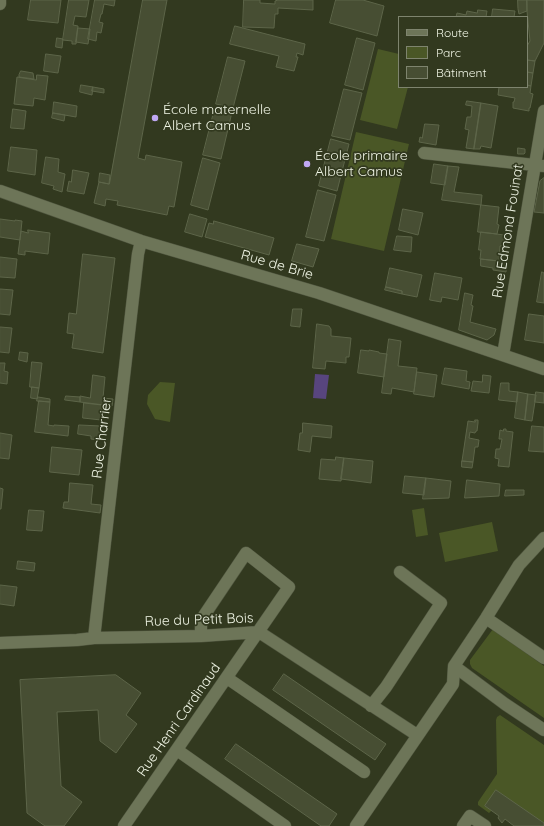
<!DOCTYPE html>
<html>
<head>
<meta charset="utf-8">
<style>
  body { margin:0 }
  #map { position:relative; width:544px; height:826px; overflow:hidden; background:#32391f; font-family:Quicksand,sans-serif }
  canvas { display:block }
  .legend { position:absolute; left:398px; top:16px; width:130px; height:72px; box-sizing:border-box; background:#32391f; border:1px solid #7e846e; margin:0; padding:5px 7px; list-style:none; font-size:12px; color:#eff4e4 }
  .legend li { display:flex; align-items:center; gap:8px; height:20px }
  .legend b { width:20px; border:1px solid #7e846e }
</style>
</head>
<body>
<div id="map">
<canvas width="544" height="826"></canvas>
<ul class="legend">
<li><b style="height:5px;background:#6d7558"></b>Route</li>
<li><b style="height:11px;background:#4a5726"></b>Parc</li>
<li><b style="height:11px;background:#474e33"></b>Bâtiment</li>
</ul>
</div>
<script>
const ctx = document.querySelector('canvas').getContext('2d');
ctx.lineJoin = 'round';
function fillPath(path, color) { ctx.fillStyle = color; ctx.fill(path, 'evenodd'); }
function trace(path, color, width, dash) { ctx.strokeStyle = color; ctx.lineWidth = width; ctx.lineCap = dash ? 'butt' : 'round'; ctx.setLineDash(dash || []); ctx.stroke(path); }
function write(font, color, halo, rows, align = 'center') {
  ctx.font = font + ' Quicksand,sans-serif'; ctx.lineWidth = 3.5; ctx.setLineDash([]); ctx.textBaseline = 'middle'; ctx.strokeStyle = halo; ctx.fillStyle = color; for (const [text, x, y, turn = 0] of rows) {
    ctx.save(); ctx.translate(x, y); ctx.rotate((+turn || 0) * Math.PI / 180); ctx.textAlign = isNaN(turn) ? turn : align; if (halo) ctx.strokeText(text, 0, 0); ctx.fillText(text, 0, 0); ctx.restore();
  }
}
fillPath(new Path2D(`
  M378 49 399 54V87H408L397 129 360 120Z
  M356 132 409 144 384 251 331 239Z
  M160 382 175 383 170 422 155 419 147 404 148 395Z
  M424 508 428 535 416 537 412 510Z
  M492 522 498 551 445 562 439 533Z
  M493 629 544 666V718L472 668 470 664V660Z
  M500 715 544 745V823L492 810 489 813 478 805V802L497 774 496 720 497 717Z`), '#4a5726');
fillPath(new Path2D(`
  M315 374 329 375 326 399 313 398Z`), '#58457e');
const building = new Path2D(`
  M31 0H61L58 23 28 20Z
  M69 0H89L86 17 75 16 73 25 78 26 76 44H72V41L63 40Z
  M95 0H115L114 6 104 4 102 14H101L99 22 103 23 101 33 97 32 96 41 88 39Z
  M143 0H167L138 158 145 160 146 155 182 162 174 207 169 206 167 215 117 205 118 201 106 199 105 206 94 203 99 182 109 184Z
  M244 0H260V3L275 4V1L278 0H313V10L278 8V14H275L274 28 243 27Z
  M336 0H363L384 6 377 36 330 23Z
  M518 0H527V11L519 14 518 9Z
  M527 0H544V43L535 61 527 60V46L530 41 527 11Z
  M493 9 515 11 514 17H492Z
  M478 10 487 11 486 17H456L457 13 466 15 467 11 477 13Z
  M235 26 305 44 303 55 297 53 296 57H298L294 71 276 67 279 56 230 44Z
  M78 28 90 29 88 44 76 42Z
  M57 38 63 39 62 48 56 47Z
  M357 38 375 43 363 90 345 85Z
  M46 54 61 56 58 73 44 71Z
  M228 57 245 61 233 108 216 104Z
  M527 60 535 61 533 73 527 72Z
  M21 71 33 73 34 79 19 77V75Z
  M527 72 533 73 531 86 527 85Z
  M37 75 48 76 45 100 34 98 33 106 14 104 17 77 36 80Z
  M81 85 93 87 92 95 80 92Z
  M527 85 531 86 530 93 533 94 530 108H529V111L513 108V102H514L515 98 498 95 499 87H527Z
  M93 87 104 89V93L92 91Z
  M344 89 362 93 350 140 332 136Z
  M467 101 481 103 474 149 466 148 469 130 465 129 467 117H471L472 106 466 105Z
  M54 102 77 106 76 117 53 113Z
  M481 103 498 106 491 148 481 146 480 149H474Z
  M215 108 232 112 221 159 203 155Z
  M13 109 26 111 24 129 11 128Z
  M53 113 65 115 64 121 52 118Z
  M425 124 439 125 436 145 419 142 420 137 422 138Z
  M331 139 349 144 337 191 319 186Z
  M11 147 37 150 35 175 8 171Z
  M518 148 525 149V153L524 154H518Z
  M46 157 59 159 58 172 65 174 62 192 53 189 54 186 42 183Z
  M203 158 220 163 208 210 191 205Z
  M434 164 448 166 445 185 431 183Z
  M448 166 459 167 454 192 482 195 481 205 442 200Z
  M73 170 89 173 84 194 67 191 69 181 71 182Z
  M100 173 110 175 109 184 99 182Z
  M544 178V213L534 212 540 181Z
  M318 190 336 195 324 241 306 237Z
  M481 205 499 207 497 224 499 225 497 234 478 232Z
  M403 209 423 213 418 235 399 230Z
  M190 214 207 219 202 237 185 232Z
  M0 219 15 221V220L22 221 20 240 0 237Z
  M214 221 274 238 269 255 205 237 209 223 213 224Z
  M28 230 50 233 48 254 25 251V255L18 254 21 231 28 233Z
  M481 232 504 235 503 246H500L499 261 480 259 481 250H479Z
  M397 236 412 237 411 252 394 250Z
  M297 244 319 249 313 267 292 261Z
  M83 254 115 258 103 353 72 348 74 334 67 333 69 313 76 314Z
  M0 257 17 259 15 278 0 277Z
  M481 259 507 262 506 272 493 270V268L481 266Z
  M390 268 422 275 417 297 402 294V291L386 287Z
  M542 272 544 273V303L537 302Z
  M435 273 462 278 458 300 442 297 441 302 430 300Z
  M386 287 402 291V294L385 290Z
  M0 289 13 290 10 315 0 314Z
  M465 293 473 295 471 305 473 306 470 322 496 329 494 335 487 340 459 330Z
  M293 309H302L300 327 291 326Z
  M529 314 544 316V343L525 340Z
  M317 324 329 326 331 329V336L351 338 349 357H346V363L326 361 325 369 313 368Z
  M0 327 12 328 9 353 0 352Z
  M389 339 401 341 398 366 417 368 414 392 392 388 391 394 382 393Z
  M361 350 369 351V350L379 352V353L387 354 384 377 358 373Z
  M20 352 28 353 27 362 19 360Z
  M32 362 42 363 39 388 30 387Z
  M0 363H5L4 371 8 372 7 384 0 383Z
  M445 368 467 371 466 381 470 382 469 389 442 384Z
  M417 372 437 375 434 397 414 394Z
  M93 375 105 377 103 398 113 399 112 406 80 402V396L90 398Z
  M483 375 491 376 489 393 471 391 473 381 482 382Z
  M501 383H509V391L518 392 517 402 499 400Z
  M32 387 39 388 37 399 31 398Z
  M518 392 528 394 525 420 515 418Z
  M536 392 544 393V403L535 402Z
  M528 394 536 395 532 421 525 420Z
  M66 396 80 397V402L65 400Z
  M38 397 50 399V402L37 401Z
  M39 401 50 402 48 425 54 426V425L69 426 68 436 35 432Z
  M84 403 102 405 101 420 83 418Z
  M475 420H478V423L477 431H476L475 433 470 432 469 438 479 440 478 447H475L473 462 462 461 468 421 475 422Z
  M303 423 332 426 331 438 312 436 310 452 298 450 300 433H302Z
  M79 425 101 426 99 440 91 439V436L78 434Z
  M532 426 544 427V452L529 451Z
  M504 429H506V431L513 432 509 467 498 466 499 459 495 458 496 449H500L502 439H499L500 430 503 431Z
  M0 433 12 435 9 459 0 458Z
  M52 447 82 450 79 475 50 472Z
  M336 457 344 458 341 481 319 479 321 459 335 460Z
  M344 458 373 461 371 483 341 479Z
  M462 461 473 462 472 468 462 467Z
  M405 476 426 478 424 495 403 493Z
  M426 478 451 481 449 498 423 499Z
  M467 480 500 484 499 496 465 498Z
  M70 483 93 485 91 504 101 505 100 513 63 508 64 502H68Z
  M0 488 3 489 1 509H0Z
  M506 490H524V495L505 496Z
  M29 510 44 511 42 531 27 530Z
  M18 561 35 563 34 571 17 569Z
  M0 585 17 587 14 606 0 604Z
  M284 674 386 744 375 760 273 690Z
  M116 675 141 693 126 715 137 724 116 753 100 741 98 710 57 712 61 786 82 802 64 826H45L27 813 20 680Z
  M236 744 337 814 329 826H321L225 759Z
  M496 790 544 823V826H514L505 819 502 823 498 818 499 816 485 806Z`);
fillPath(building, '#474e33');
trace(building, '#5d6549', 1);
const minor = new Path2D(`
  M0 4V0
  M424 153 544 166
  M0 191 141 241 319 293 544 369
  M503 355 544 111
  M486 618 544 658
  M94 638 138 254 141 241
  M0 643 77 640 94 638 201 636 259 632 417 735
  M454 666 505 704 544 730
  M227 678 364 772
  M371 706 386 687 441 603 400 572
  M177 750 285 826
  M124 826 289 587 246 553 203 617 201 625V636
  M356 826 453 684 454 666 486 618 519 565 544 538
  M463 826 470 816 485 826`);
trace(minor, '#515740', 13);
trace(minor, '#6d7558', 12);
for (const [x, y, r, color] of [
  [155,118,4,"#c0a8f4"],
  [307,164,4,"#c0a8f4"]
]) { const dot = new Path2D(); dot.arc(x, y, r, 0, 2 * Math.PI); ctx.fillStyle = color; ctx.fill(dot); trace(dot, '#32391f', 1.5); }
write('14px', '#eff4e4', '#32391f', [
  ["École maternelle",163,110],
  ["Albert Camus",163,126],
  ["École primaire",315,156],
  ["Albert Camus",315,172]
], 'left');
write('14px', '#eff4e4', '#32391f', [
  ["Rue Edmond Fouinat",508,231,-81],
  ["Rue de Brie",277,265,16],
  ["Rue Charrier",102,438,-83],
  ["Rue du Petit Bois",199,620,-2],
  ["Rue Henri Cardinaud",179,720,-55]
]);
</script>
</body>
</html>
